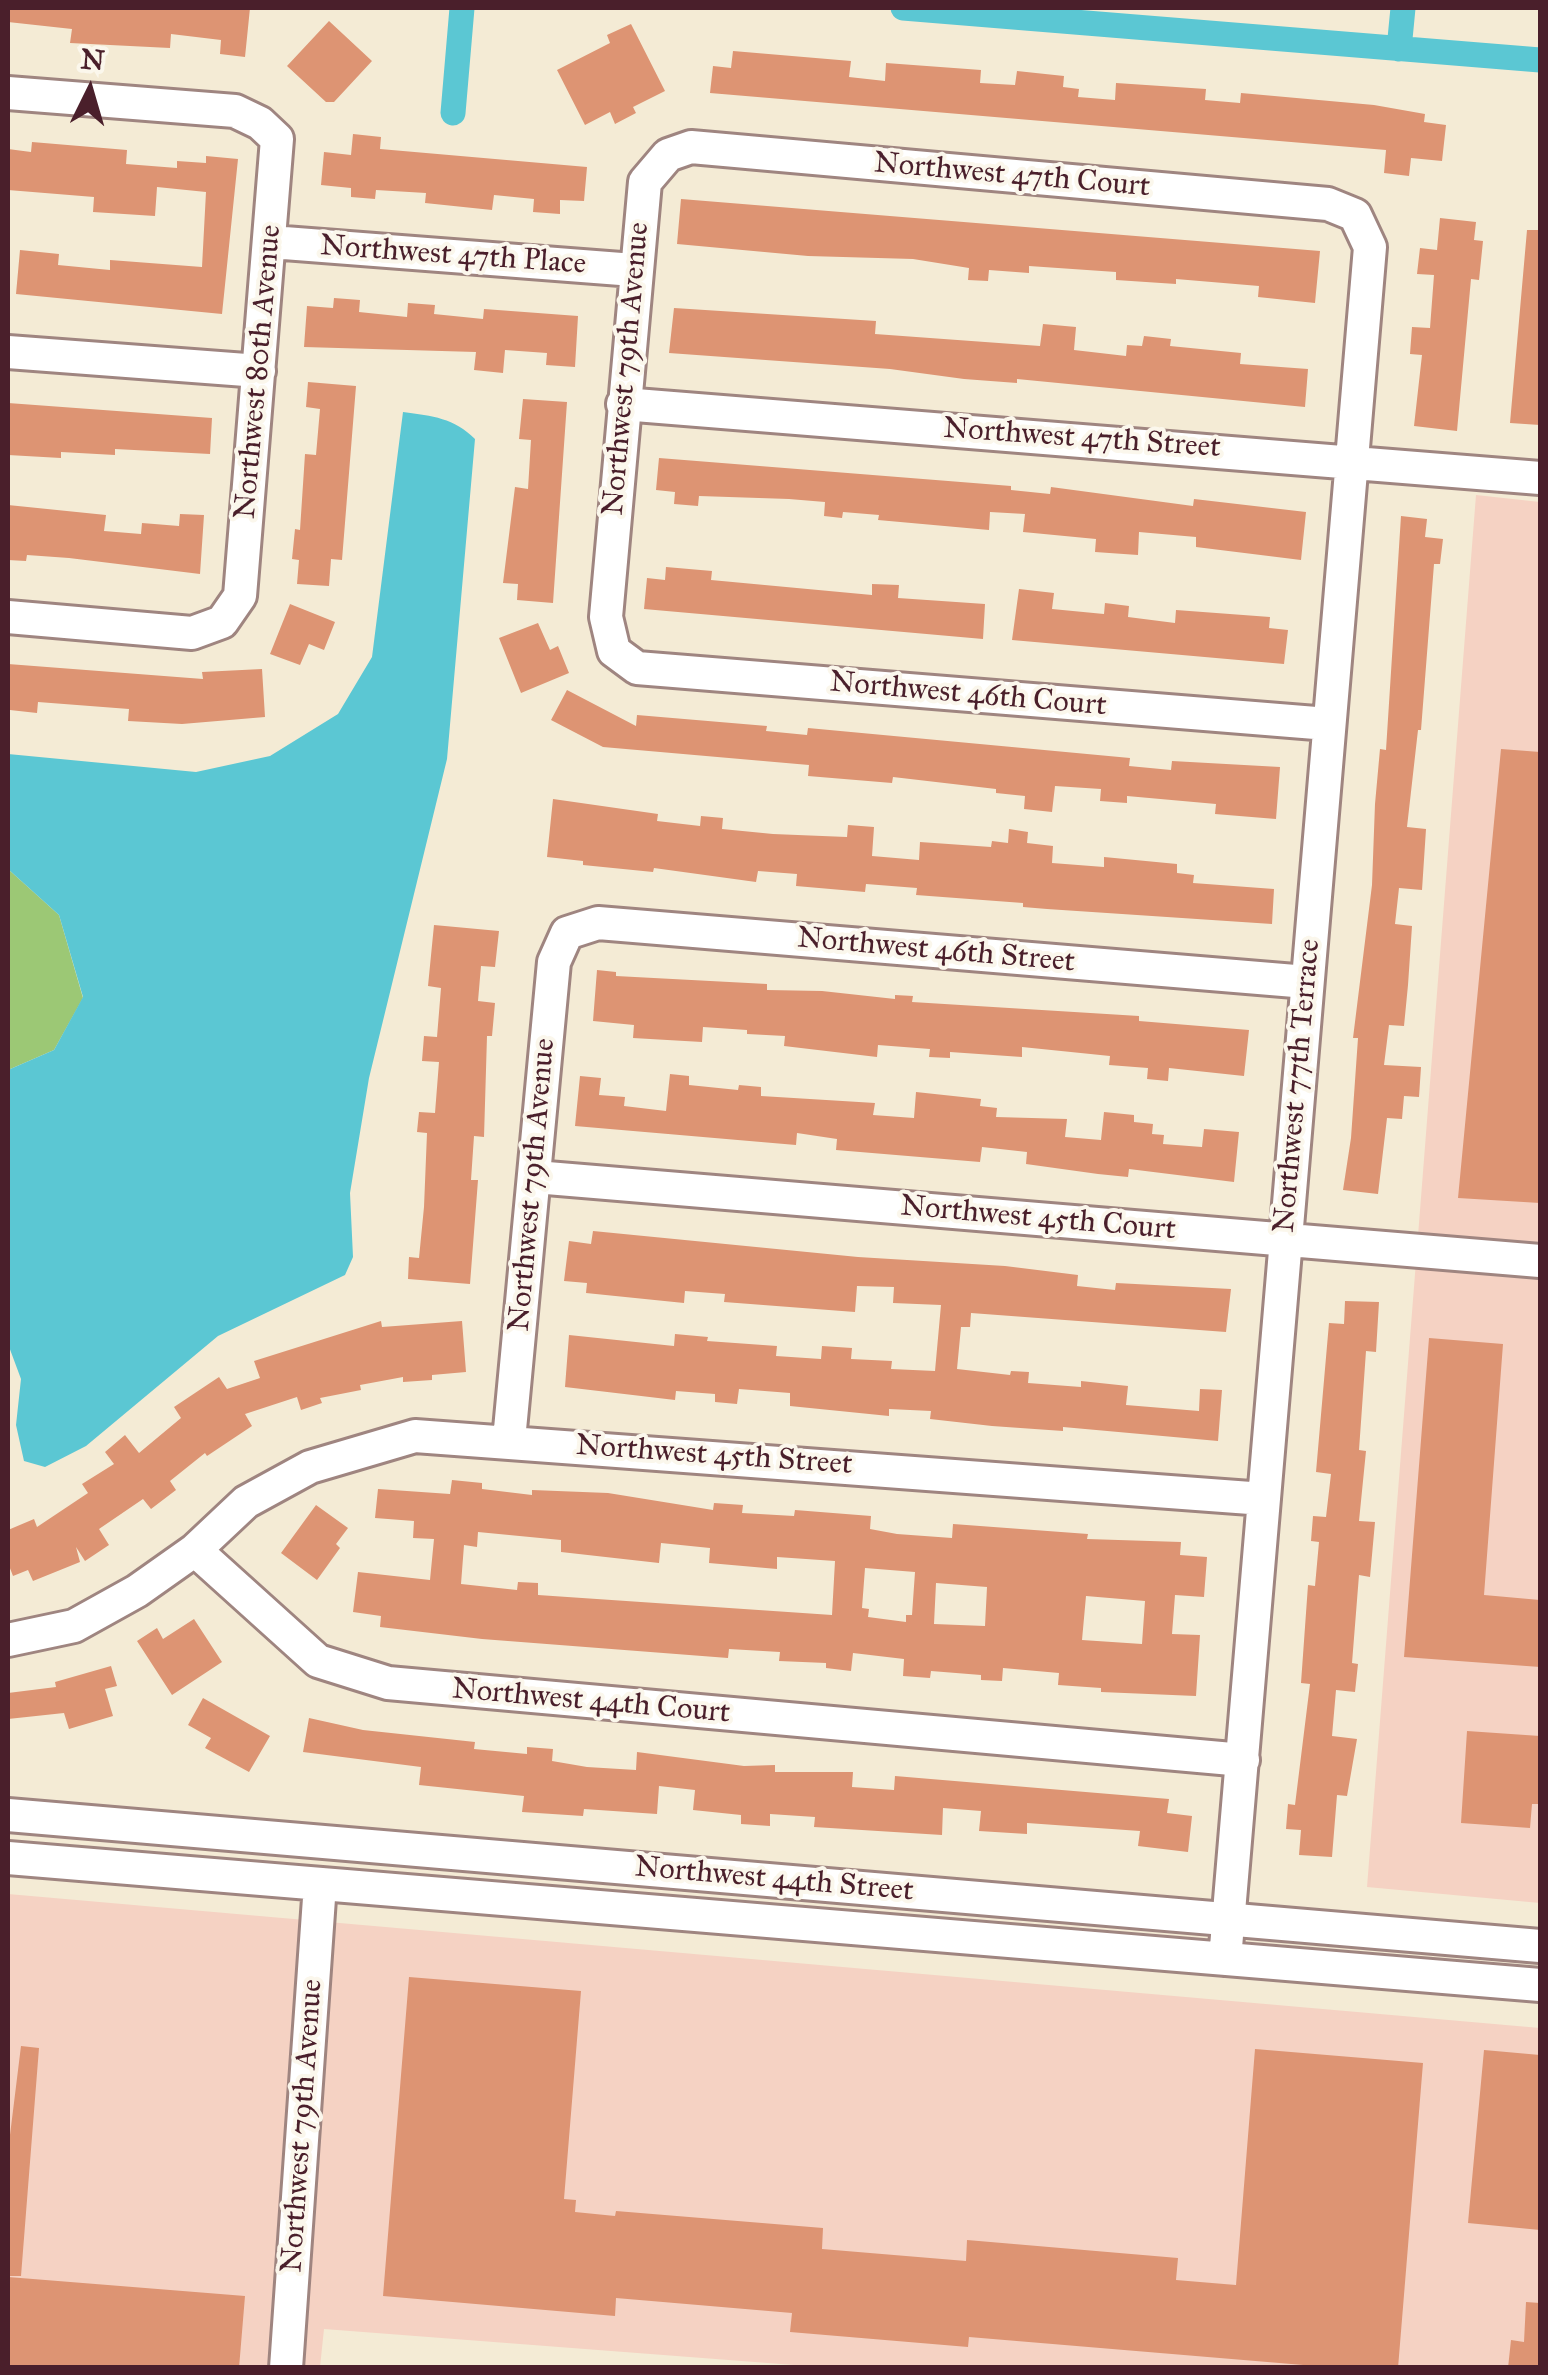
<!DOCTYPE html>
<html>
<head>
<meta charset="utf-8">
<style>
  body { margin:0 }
  #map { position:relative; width:1548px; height:2375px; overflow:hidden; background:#f4ebd5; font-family:"IM FELL Great Primer",serif }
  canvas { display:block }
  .frame { position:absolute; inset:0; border:10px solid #4a1f2b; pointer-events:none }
  .north { position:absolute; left:40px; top:40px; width:100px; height:100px; -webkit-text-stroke:8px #fbf7ec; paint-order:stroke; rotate:5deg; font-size:28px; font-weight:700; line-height:40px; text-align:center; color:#4a1f2b }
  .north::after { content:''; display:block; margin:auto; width:35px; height:45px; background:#4a1f2b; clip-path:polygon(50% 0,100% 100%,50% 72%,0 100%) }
</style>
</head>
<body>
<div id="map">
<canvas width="1548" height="2375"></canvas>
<div class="frame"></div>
<div class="north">N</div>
</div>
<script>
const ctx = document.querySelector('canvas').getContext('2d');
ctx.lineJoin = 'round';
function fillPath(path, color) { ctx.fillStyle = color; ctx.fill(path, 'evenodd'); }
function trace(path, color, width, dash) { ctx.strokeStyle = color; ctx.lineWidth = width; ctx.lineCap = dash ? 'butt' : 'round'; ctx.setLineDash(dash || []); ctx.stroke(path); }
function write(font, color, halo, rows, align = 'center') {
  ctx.font = font + ' "IM FELL Great Primer",serif'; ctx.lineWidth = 8; ctx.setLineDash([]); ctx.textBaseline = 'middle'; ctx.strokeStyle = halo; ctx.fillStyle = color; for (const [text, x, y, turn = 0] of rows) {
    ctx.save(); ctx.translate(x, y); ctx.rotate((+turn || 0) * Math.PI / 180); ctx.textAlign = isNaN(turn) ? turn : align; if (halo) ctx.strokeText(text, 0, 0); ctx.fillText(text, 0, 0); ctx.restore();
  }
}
fillPath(new Path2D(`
  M1476 495 1540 502V1903L1367 1887Z
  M8 1894 1540 2028V2367L833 2368 324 2329 320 2367H8Z`), '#f5d2c3');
fillPath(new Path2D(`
  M8 869 59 915 83 998 54 1050 8 1070Z`), '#9cc875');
fillPath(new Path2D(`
  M403 412C433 416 454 418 475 439L447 759 369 1078 350 1193 353 1257 345 1275 218 1336 86 1446 45 1467 24 1461 16 1425 21 1379 8 1344V1070L54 1050 83 997 59 915 8 869V754L196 772 270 756 338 714 372 657Z`), '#5bc7d3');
trace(new Path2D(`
  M903 8 1540 60
  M1399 49 1403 8
  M453 113 462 8`), '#5bc7d3', 25);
fillPath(new Path2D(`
  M8 8H250L245 57 220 54 221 40 171 34 170 48 70 43 72 29 8 22Z
  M329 21 372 61 334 102H326L287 66Z
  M631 24 665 91 633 107 636 113 615 124 610 112 585 125 557 70 610 43 607 35Z
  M733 51 851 61 849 77 885 81 886 63 981 70 980 83 1015 85 1017 71 1064 76 1063 87 1079 89 1078 97 1115 100 1116 83 1206 89 1205 100 1240 103 1241 93 1374 105 1425 114 1424 122 1446 125 1442 161 1411 158 1409 176 1384 173 1386 150 710 93 713 66 731 68Z
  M353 134 381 137 380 149 587 167 584 201 560 200V214L533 212 534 199 494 195 492 210 425 203 426 193 376 190 375 199 351 197V188L321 185 324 152 351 155Z
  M32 142 127 150 126 164 177 168V161L206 163V156L238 159 222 314 16 294 20 250 59 254 58 265 110 270V260L202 267 206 192 157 187 155 216 93 212 94 197 8 190V149L31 152Z
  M681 199 1320 251 1315 303 1258 297 1259 286 1176 279V284L1116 280V272L1029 266V273L989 270 988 281 968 280 969 268 913 259 808 256 677 244Z
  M1440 218 1476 222 1474 240 1483 241 1479 280 1471 279 1457 431 1414 426 1422 355 1410 354 1412 327 1430 328 1434 275 1417 274 1420 248 1437 250Z
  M1527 230H1540V425L1510 423Z
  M334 298 360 300 359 312 407 317 408 303 435 305 434 314 483 319 484 309 578 316 575 367 546 365 547 353 505 350 503 373 474 370 476 352 304 347 307 306 333 308Z
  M674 308 876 321 875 334 1040 346 1043 324 1076 327 1074 350 1126 356 1127 345 1142 346 1144 336 1171 339 1170 346 1241 353 1240 364 1308 369 1305 407 1017 379V383L964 379 890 369 669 353Z
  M308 382 356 386 342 560 331 559 329 586 297 584 299 560 292 559 295 529 300 530 305 454 316 455 320 409 306 407Z
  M523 399 567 402 553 603 517 600 518 584 503 583 515 487 528 489 531 440 519 439Z
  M8 403 212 418 210 454 115 449V455L61 452V458L8 455Z
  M659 458 1011 486V490L1050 494 1051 487 1193 506 1194 499 1306 512 1301 560 1196 547V537L1139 532 1138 555 1095 552 1096 539 1023 532 1025 514 990 512 989 530 878 520 879 515 843 512 842 518 824 516 825 502 789 499 699 496 698 506 674 504 675 492 656 490Z
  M8 505 106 515 104 531 141 534 142 523 179 526 180 514 204 515 200 574 69 558 27 555 26 561 8 560Z
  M1401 516 1427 519 1425 537 1443 539 1440 564H1434L1421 730H1418L1407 827 1426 829 1422 890 1399 888 1395 924 1412 926 1408 985 1404 1026 1389 1025 1384 1065 1421 1067 1419 1097 1404 1096 1402 1119 1387 1118 1378 1194 1343 1190 1351 1138 1358 1038H1353L1372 885 1375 804 1380 749 1386 750Z
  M666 567 712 571 711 580 872 595V584L899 585 898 598 985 604 983 639 644 609 647 578 665 580Z
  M1019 589 1054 593 1052 609 1104 614 1105 603 1129 606 1128 617 1175 623 1176 610 1270 617 1269 628 1288 630 1284 664 1012 640Z
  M290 604 335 622 324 650 309 644 300 665 270 654Z
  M538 623 550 650 558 646 569 673 521 693 499 638Z
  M8 664 203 679 202 672 262 669 265 717 182 724 128 721 129 709 38 702 37 713 10 710Z
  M567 690 636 726 637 715 767 726 766 731 807 735 808 728 1130 758 1129 766 1171 770 1172 761 1280 767 1276 819 1215 814 1216 804 1127 796V803L1100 801 1101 789 1055 786 1052 812 1024 809 1025 796 996 793V789L893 777 892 783 808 776 809 765 603 747 551 720Z
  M1501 749 1540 752V1203L1458 1198Z
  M553 799 658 814 657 821 700 826 701 816 723 818 722 829 773 834 847 837 848 825 874 827 872 856 919 860 920 842 991 847 992 841 1008 843 1009 829 1028 832 1027 843 1053 846 1052 863 1104 867V857L1177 864V873L1194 875 1193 883 1274 889 1272 924 1047 909 1023 907V903L916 895 917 888 866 884 865 892 796 886 797 874 758 871 756 882 654 868 653 872 583 865V861L547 857Z
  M434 925 499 931 495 967 481 966 478 1001 495 1003 492 1036H487L484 1137 474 1136 471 1180H478L470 1284 408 1279 409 1257 419 1258 424 1207 427 1133 417 1132 419 1112 435 1113 439 1062 422 1061 424 1036 437 1037 441 988 428 986Z
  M597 970 616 972V976L767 984V990L822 991 895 999V995L913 996 912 1002 1139 1016V1021L1249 1030 1244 1076 1169 1068 1168 1081 1147 1079 1148 1068 1109 1065 1110 1056 1022 1047V1057L950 1052V1058L929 1057 930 1049 878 1045 877 1057 784 1046 785 1036 747 1034V1030L703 1027 702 1042 633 1038 634 1025 593 1021Z
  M670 1074 689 1076V1085L738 1090 739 1085 761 1087V1096L875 1103 873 1115 914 1118 916 1092 981 1099 980 1106 997 1108 996 1117 1067 1119 1065 1137 1101 1140 1104 1112 1134 1115V1122L1153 1124 1152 1134 1164 1135 1163 1144 1202 1147 1204 1129 1239 1132 1234 1182 1129 1169 1128 1177 1098 1174 1026 1164 1027 1152 982 1147 980 1162 836 1150 837 1139 797 1133 796 1145 575 1126 580 1076 601 1078 599 1095 625 1097 624 1106 666 1111Z
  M593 1231 858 1257 1005 1266 1078 1275 1077 1286 1115 1290 1116 1283 1231 1289 1226 1332 971 1313 970 1327H961L957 1369 1010 1375 1011 1371 1029 1372 1028 1383 1081 1387V1381L1128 1386 1126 1405 1199 1411 1200 1389 1222 1390 1218 1441 1063 1427V1431L992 1426 930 1419 931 1411 889 1409V1416L790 1406V1393L739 1389 737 1404 715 1402V1394L676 1391 675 1400 565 1387 569 1335 674 1346 675 1334 708 1337 707 1341 777 1346 776 1356 821 1359 822 1346 852 1348 851 1359 892 1361 891 1369 935 1371 941 1305 893 1303 894 1287 857 1286 855 1312 724 1302 725 1294 685 1291 684 1303 586 1293 587 1283 564 1281 569 1241 591 1244Z
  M1345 1301 1379 1302 1376 1352 1366 1351 1359 1450 1366 1451 1359 1521 1375 1522 1370 1577 1359 1575 1352 1663 1358 1664 1355 1692 1336 1690 1332 1736 1357 1739 1347 1796 1337 1795 1332 1857 1299 1855 1301 1830 1286 1829 1288 1804 1295 1805 1310 1684 1301 1683 1308 1585 1315 1586 1319 1542 1311 1541 1313 1516 1326 1517 1331 1474 1316 1472 1329 1323 1344 1324Z
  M381 1321 382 1327 462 1321 466 1372 432 1375V1380L403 1382V1377L360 1385 361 1390 320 1398 322 1403 301 1410 297 1397 245 1414 252 1426 207 1456 205 1453 170 1481 176 1490 151 1509 143 1499 99 1529 109 1545 85 1561 76 1547 80 1562 33 1581 28 1570 13 1576 8 1563V1530L34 1519 37 1527 88 1493 82 1484 114 1464 105 1452 125 1435 139 1453 181 1418 174 1407 219 1377 227 1389 260 1378 254 1361Z
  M1429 1338 1503 1344 1484 1595 1540 1600V1667L1404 1657Z
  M452 1480 482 1483V1489L532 1495V1490L608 1493 713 1510 714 1503 743 1505 742 1513 794 1516 795 1510 871 1516 870 1529 897 1534 952 1538 953 1524 1088 1534 1087 1539 1181 1542 1180 1555 1207 1557 1204 1597 1175 1595 1172 1634 1200 1635 1196 1696 1101 1692V1688L1058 1685 1059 1673 1003 1668 1002 1681 981 1680V1675L931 1671 930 1678 903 1676 904 1659 853 1653 851 1671 826 1668V1663L779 1661 780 1652 729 1649 728 1658 482 1639 380 1627 381 1616 353 1612 358 1572 430 1580 434 1539 413 1538 414 1521 375 1518 378 1489 450 1494ZM478 1532 561 1540V1552L659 1563 661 1543 710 1548 709 1563 777 1569V1557L835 1561 832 1615 538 1595V1583L518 1582 517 1590 461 1584 464 1545 477 1547ZM865 1568 915 1572 912 1615H906V1622L868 1617 869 1609 862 1608ZM936 1583 987 1587 985 1626 934 1624ZM1086 1596 1145 1601 1142 1644 1082 1640Z
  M316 1505 348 1528 336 1544 340 1548 317 1580 281 1553Z
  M194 1619 222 1662 172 1695 137 1641 157 1628 163 1639Z
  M111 1666 117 1686 105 1689 113 1716 69 1729 64 1713 8 1719V1693L56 1687 55 1682Z
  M203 1698 270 1736 249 1772 205 1748 211 1738 188 1725Z
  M309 1718 363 1730 475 1742 474 1749 527 1754V1747L553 1749 552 1761 587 1767 636 1770 637 1752 744 1766 775 1765V1772H853L852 1787 894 1790 895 1776 1169 1799 1167 1813 1192 1816 1188 1852 1138 1846 1140 1831 1027 1823V1834L979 1831 981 1811 943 1808 942 1835 814 1827 815 1817 770 1814V1826L741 1824V1815L693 1810 695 1790 659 1786 657 1814 584 1809 583 1816 522 1812 524 1796 419 1785 421 1767 303 1752Z
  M1467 1731 1540 1736 1538 1804H1532L1530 1828 1461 1823Z
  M409 1977 581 1991 564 2199 576 2200 575 2212 615 2216 616 2211 823 2228 822 2249 966 2261 967 2240 1178 2258 1176 2280 1236 2285 1255 2049 1423 2063 1398 2368H1339L969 2337 968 2347 790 2332 792 2313 616 2298 615 2316 383 2296Z
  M21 2046 39 2048 21 2276H8L9 2143Z
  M1484 2050 1540 2055V2230L1468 2223Z
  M8 2277 245 2296 239 2368H8Z
  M1526 2302 1540 2303V2368H1508L1511 2340 1524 2342Z`), '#dd9473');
const minor = new Path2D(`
  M8 93 235 111 260 123 277 139 240 596 222 622 192 633 8 617
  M271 242 634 270
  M8 352 259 371
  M623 404 1540 478
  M535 1177 1540 1261
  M509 1440 554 962 567 933 598 923 1307 982
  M195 1550 246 1502 310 1467 415 1436 1264 1499
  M8 1640 74 1626 137 1591 195 1550 318 1661 388 1683 1243 1760
  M8 1815 1540 1946
  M8 1858 1540 1985
  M1225 1959 1370 247 1355 215 1328 204 691 147 668 155 645 182 606 617 614 651 637 668 1328 724
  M286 2368 320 1884`);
trace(minor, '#9f8580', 38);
trace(minor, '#fff', 32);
write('30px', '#4a1f2b', '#fbf7ec', [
  ["Northwest 47th Court",1012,176,5],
  ["Northwest 47th Place",453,256,4],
  ["Northwest 79th Avenue",627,369,-85],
  ["Northwest 80th Avenue",259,372,-85],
  ["Northwest 47th Street",1082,439,4],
  ["Northwest 46th Court",968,695,5],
  ["Northwest 46th Street",936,951,5],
  ["Northwest 77th Terrace",1298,1086,-85],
  ["Northwest 79th Avenue",533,1185,-85],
  ["Northwest 45th Court",1038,1219,5],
  ["Northwest 45th Street",714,1456,4],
  ["Northwest 44th Court",591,1702,5],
  ["Northwest 44th Street",774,1880,5],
  ["Northwest 79th Avenue",303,2126,-86]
]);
</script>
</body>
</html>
